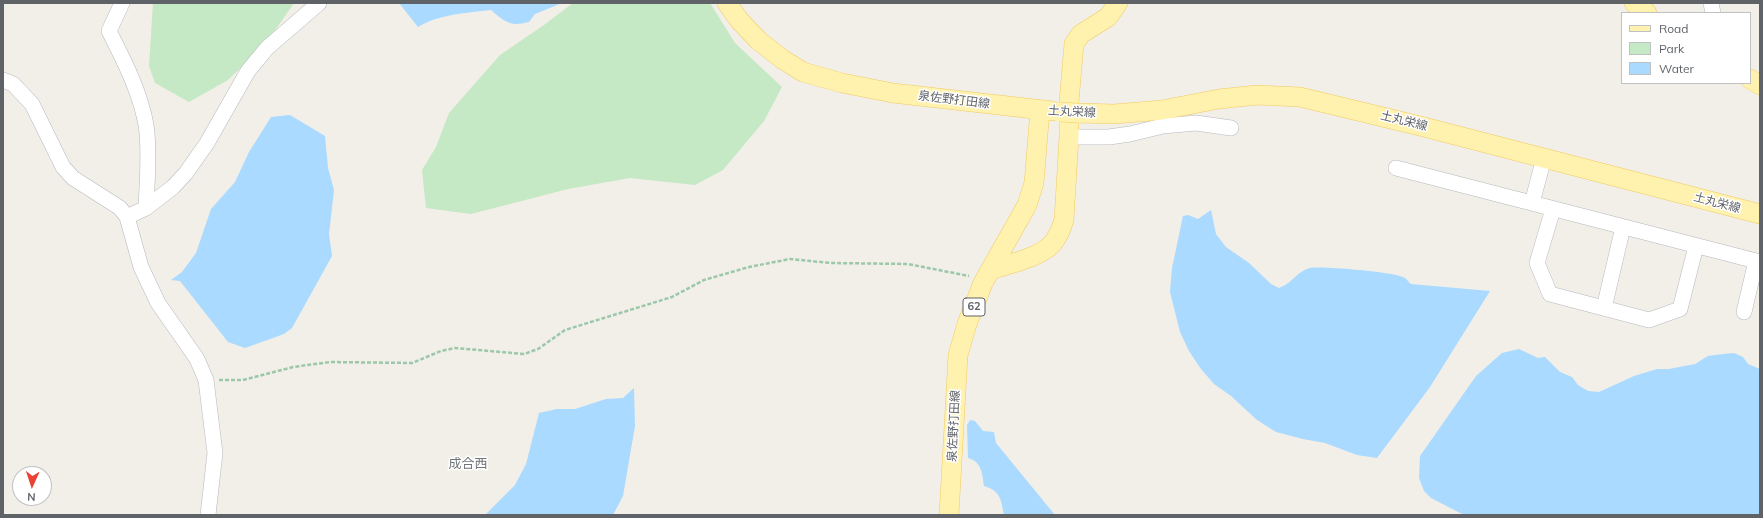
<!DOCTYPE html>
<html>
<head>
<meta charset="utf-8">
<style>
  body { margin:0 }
  #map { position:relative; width:1763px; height:518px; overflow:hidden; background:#f1efe8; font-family:Mulish,sans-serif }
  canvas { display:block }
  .frame { position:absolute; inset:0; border:4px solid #5f6368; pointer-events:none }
  .legend { position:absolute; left:1621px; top:12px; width:130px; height:72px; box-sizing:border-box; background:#fff; border:1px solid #bfc1c3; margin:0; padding:5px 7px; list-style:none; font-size:12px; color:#5f6368 }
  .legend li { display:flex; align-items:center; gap:8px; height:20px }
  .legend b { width:20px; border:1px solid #bfc1c3 }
  .north { position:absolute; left:12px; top:466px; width:40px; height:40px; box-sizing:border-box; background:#fff; border:1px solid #bfc1c3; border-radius:50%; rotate:183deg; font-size:11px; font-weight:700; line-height:16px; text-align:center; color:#5f6368 }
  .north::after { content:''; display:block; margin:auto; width:14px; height:18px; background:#ea4335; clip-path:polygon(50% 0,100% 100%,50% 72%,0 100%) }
</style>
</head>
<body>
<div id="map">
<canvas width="1763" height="518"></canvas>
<div class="frame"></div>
<ul class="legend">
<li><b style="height:5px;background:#fff2af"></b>Road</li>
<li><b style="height:11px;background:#c5e8c5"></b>Park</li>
<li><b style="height:11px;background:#aadaff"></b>Water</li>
</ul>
<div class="north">N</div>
</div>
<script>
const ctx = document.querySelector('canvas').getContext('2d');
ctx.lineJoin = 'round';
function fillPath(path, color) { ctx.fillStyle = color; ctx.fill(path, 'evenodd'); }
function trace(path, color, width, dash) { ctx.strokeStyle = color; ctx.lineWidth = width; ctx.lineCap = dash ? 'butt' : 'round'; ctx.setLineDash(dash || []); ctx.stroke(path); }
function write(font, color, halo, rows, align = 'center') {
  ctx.font = font + ' Mulish,"Noto Sans JP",sans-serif'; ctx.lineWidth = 3; ctx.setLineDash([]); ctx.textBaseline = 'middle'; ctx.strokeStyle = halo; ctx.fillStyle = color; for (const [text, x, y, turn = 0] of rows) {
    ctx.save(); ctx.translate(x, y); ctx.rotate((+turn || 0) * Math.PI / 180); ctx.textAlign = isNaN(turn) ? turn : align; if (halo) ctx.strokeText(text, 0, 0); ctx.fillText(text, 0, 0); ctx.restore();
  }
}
fillPath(new Path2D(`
  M153 3H294L267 42 228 80 189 102 155 83 149 66Z
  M573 3H710L735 43 782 87 764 121 723 170 695 185 630 178 568 189 471 214 426 208 422 170 436 147 449 113 500 55 544 25Z`), '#c5e8c5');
fillPath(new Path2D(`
  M399 3H562L535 14 529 22C510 27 505 22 491 10 467 13 439 14 418 27Z
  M290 115 325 136 328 168 334 190 329 234 332 256 292 328 284 334 245 348 228 342 180 281 171 280 182 272 196 253 211 209 235 182 249 152 271 117Z
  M1211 210 1216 234 1226 247 1249 263 1271 284 1279 288C1293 283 1297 271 1310 268 1321 266 1396 272 1405 278 1407 279 1409 283 1411 284L1490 291 1430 387 1377 458 1357 455 1325 443 1303 439 1276 432 1257 420 1231 396 1214 384 1201 369 1189 351 1180 332 1170 292 1172 268 1183 216 1188 215 1198 219Z
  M1519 349 1538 358 1545 357 1560 372 1572 377 1578 385 1588 391 1599 392 1634 376 1657 369H1669L1695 364 1708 356 1723 354 1734 353 1743 357 1748 364 1760 369V515H1464L1431 498 1424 491 1419 478 1420 456 1476 376 1502 353Z
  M634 388 635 426 623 496 613 515H485L515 485 526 464 539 413 557 409H575L606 399 623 398Z
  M970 420 975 421 983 431 994 432 996 443 1055 515H1004C1001 500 1001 491 984 486 982 473 982 462 968 458L967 425Z`), '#aadaff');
const minor = new Path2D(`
  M122 3 109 31C124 61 140 91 146 125 150 148 147 183 146 208
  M1711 3 1713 13
  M3 80 13 84 32 104 63 167 73 178 120 208 127 217 141 267 158 303 197 359 206 380 215 453 208 515
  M1069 137H1109L1130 134 1163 126 1196 123 1231 128
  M1396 168 1760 262
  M1532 203 1544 158
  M1553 209 1537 263 1550 294 1649 320 1680 309 1696 246
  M127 217 146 208 173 187 186 173 207 143 248 71 267 48 319 3
  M1604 308 1623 227
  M1744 312 1756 261`);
const major = new Path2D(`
  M727 3 739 20 758 40 782 59 803 72 842 83 893 93 1052 111
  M1634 3 1647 13
  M1750 79 1760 85
  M1078 113 1114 114 1162 110 1219 99 1257 95 1300 97 1420 126 1760 214
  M990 270C1008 264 1038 258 1051 245 1058 238 1061 229 1064 220L1069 137V102L1074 44 1081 34 1108 17 1118 3
  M949 515 958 355 967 324 983 283 1027 205 1034 183 1040 110`);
trace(minor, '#b5b8bc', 16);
trace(major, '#f2c960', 20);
trace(new Path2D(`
  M219 380H243L293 367 330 362 412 363 441 351 455 348 524 354 538 349 565 330 672 297 704 280 749 267 790 259 831 263 908 264 969 276`), '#9cc7a9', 2.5, [4, 2]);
trace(minor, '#fff', 15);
trace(major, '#fff2af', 19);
const majorBridge = new Path2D(`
  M1060 112 1078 113`);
trace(majorBridge, '#f2c960', 20, []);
trace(majorBridge, '#fff2af', 19);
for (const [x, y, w] of [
  [974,307,22]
]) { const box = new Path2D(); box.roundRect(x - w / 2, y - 9, w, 18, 3); ctx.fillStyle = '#fff'; ctx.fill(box); trace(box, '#5f6368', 1); }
write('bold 11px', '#5f6368', null, [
  ["62",974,307]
]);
write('12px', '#5f6368', '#fff', [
  ["泉佐野打田線",954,100,7],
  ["土丸栄線",1072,112,3],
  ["土丸栄線",1404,121,14],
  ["土丸栄線",1717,203,15],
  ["泉佐野打田線",954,426,-87]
]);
write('13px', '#70757a', '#fff', [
  ["成合西",468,464]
]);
</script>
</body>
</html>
